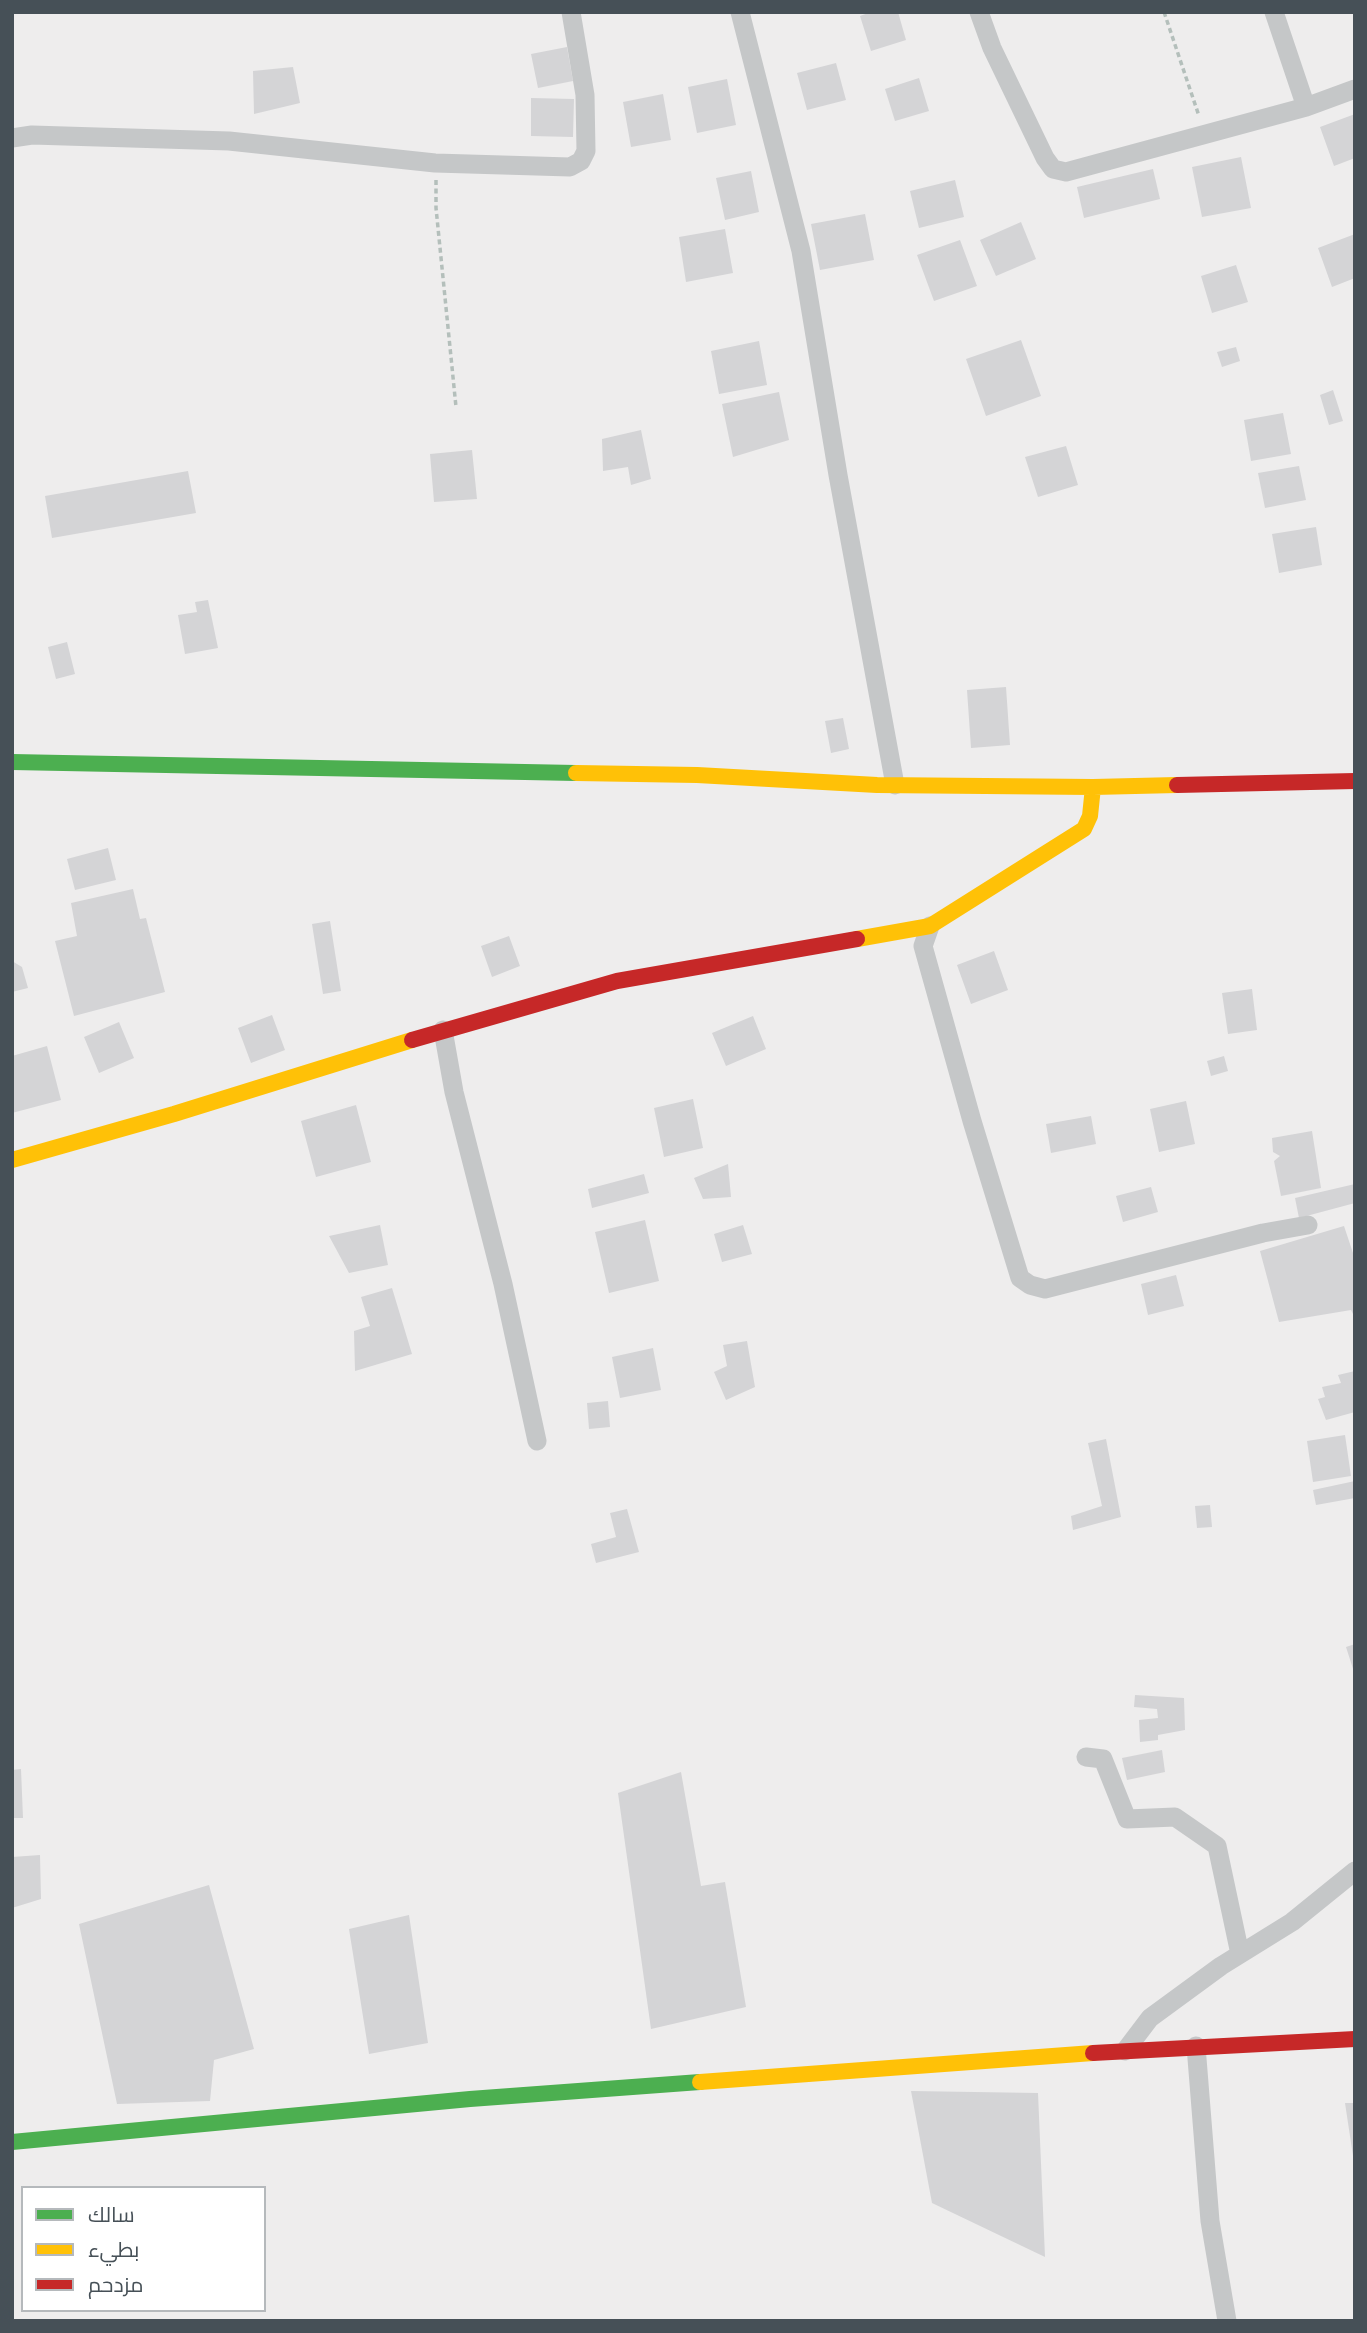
<!DOCTYPE html>
<html>
<head>
<meta charset="utf-8">
<style>
  body { margin:0 }
  #map { position:relative; width:1367px; height:2333px; overflow:hidden; background:#eeeded; font-family:"Space Grotesk",Cairo,sans-serif }
  canvas { display:block }
  .frame { position:absolute; inset:0; border:14px solid #465057; pointer-events:none }
  .legend { position:absolute; left:21px; top:2186px; width:245px; height:126px; box-sizing:border-box; background:#fff; border:2px solid #b5b9bc; margin:0; padding:9px 12px; list-style:none; font-size:21px; color:#465057 }
  .legend li { display:flex; align-items:center; gap:14px; height:35px }
  .legend b { width:35px; border:2px solid #b5b9bc }
</style>
</head>
<body>
<div id="map">
<canvas width="1367" height="2333"></canvas>
<div class="frame"></div>
<ul class="legend">
<li><b style="height:9px;background:#4caf50"></b>سالك</li>
<li><b style="height:9px;background:#ffc107"></b>بطيء</li>
<li><b style="height:9px;background:#c62828"></b>مزدحم</li>
</ul>
</div>
<script>
const ctx = document.querySelector('canvas').getContext('2d');
ctx.lineJoin = 'round';
function fillPath(path, color) { ctx.fillStyle = color; ctx.fill(path, 'evenodd'); }
function trace(path, color, width, dash) { ctx.strokeStyle = color; ctx.lineWidth = width; ctx.lineCap = dash ? 'butt' : 'round'; ctx.setLineDash(dash || []); ctx.stroke(path); }
fillPath(new Path2D(`
  M871 12H898L906 40 871 51 860 16Z
  M567 47 573 81 538 88 531 54Z
  M836 63 846 100 807 110 797 73Z
  M293 67 300 103 254 114 253 71Z
  M919 78 929 111 895 121 885 89Z
  M727 79 736 125 697 133 688 87Z
  M663 94 671 140 631 147 623 102Z
  M531 98 574 99 573 137 531 136Z
  M1355 114V158L1334 166 1320 127Z
  M1241 157 1251 208 1202 217 1192 167Z
  M1153 169 1160 199 1084 218 1077 187Z
  M751 171 759 212 725 220 716 178Z
  M955 180 964 217 919 228 910 191Z
  M865 214 874 260 820 270 811 224Z
  M1021 222 1036 259 996 276 980 240Z
  M725 229 733 273 686 282 679 237Z
  M1355 234V278L1332 287 1318 248Z
  M960 240 977 286 934 301 917 255Z
  M1236 265 1248 302 1212 313 1201 276Z
  M1021 340 1041 396 986 416 966 359Z
  M759 341 767 385 719 394 711 351Z
  M1236 347 1240 361 1222 367 1217 352Z
  M1333 390 1343 421 1329 425 1320 395Z
  M779 392 789 440 733 457 722 404Z
  M1283 413 1291 454 1251 461 1244 420Z
  M641 430 651 479 631 485 628 467 603 471 602 439Z
  M1066 446 1078 485 1038 497 1025 457Z
  M472 450 477 499 434 502 430 454Z
  M1299 466 1306 500 1265 508 1258 473Z
  M188 471 196 513 52 538 45 496Z
  M1316 527 1322 565 1279 573 1272 534Z
  M208 600 218 648 185 654 178 615 197 612 195 602Z
  M67 642 75 674 56 679 48 647Z
  M1006 687 1010 745 971 748 967 690Z
  M843 718 849 749 831 753 825 721Z
  M108 848 116 880 75 890 67 859Z
  M133 889 140 919 146 918 165 992 74 1016 55 941 77 936 71 903Z
  M330 921 341 991 323 994 312 924Z
  M509 936 520 966 492 977 481 946Z
  M994 951 1008 990 971 1004 957 965Z
  M12 961 22 967 28 988 12 992Z
  M1252 989 1257 1030 1228 1034 1222 993Z
  M272 1015 285 1050 251 1063 238 1028Z
  M753 1016 766 1049 726 1066 712 1033Z
  M119 1022 134 1058 99 1073 84 1037Z
  M47 1046 61 1100 12 1113V1056Z
  M1224 1056 1228 1071 1211 1076 1207 1061Z
  M693 1099 703 1148 664 1157 654 1108Z
  M1186 1101 1195 1144 1159 1152 1150 1109Z
  M356 1105 371 1162 316 1177 301 1121Z
  M1091 1116 1096 1144 1051 1153 1046 1124Z
  M1312 1131 1321 1188 1281 1196 1274 1161 1280 1156 1273 1152 1272 1138Z
  M728 1164 731 1197 703 1199 694 1178Z
  M644 1174 649 1193 592 1208 588 1189Z
  M1355 1184V1203L1299 1218 1295 1198Z
  M1151 1187 1158 1212 1123 1222 1116 1196Z
  M645 1220 659 1281 609 1293 595 1232Z
  M380 1225 388 1265 349 1273 329 1236Z
  M743 1225 752 1254 722 1262 714 1234Z
  M1344 1226 1355 1259V1318L1351 1310 1279 1322 1260 1251Z
  M1176 1275 1184 1306 1148 1315 1141 1284Z
  M392 1288 412 1354 355 1371 354 1331 370 1326 361 1297Z
  M747 1341 755 1387 726 1400 714 1372 727 1366 723 1345Z
  M653 1348 661 1390 620 1398 612 1357Z
  M1355 1371V1412L1326 1420 1318 1399 1325 1397 1322 1387 1341 1383 1338 1375Z
  M608 1401 610 1427 589 1429 587 1403Z
  M1345 1435 1351 1476 1313 1482 1307 1441Z
  M1106 1439 1121 1517 1073 1530 1071 1516 1102 1506 1088 1443Z
  M1355 1481V1498L1316 1505 1313 1490Z
  M1210 1505 1212 1527 1197 1528 1195 1506Z
  M627 1509 639 1552 596 1563 591 1544 616 1537 610 1513Z
  M1355 1644V1672H1354L1346 1647Z
  M1135 1695 1184 1698 1185 1730 1158 1735V1740L1140 1742 1139 1720 1158 1718 1157 1709 1134 1707Z
  M1162 1750 1165 1772 1127 1780 1122 1758Z
  M21 1769 23 1818H12V1770Z
  M681 1772 701 1886 725 1882 746 2007 651 2029 618 1793Z
  M40 1855 41 1899 12 1908V1857Z
  M209 1885 254 2049 214 2060 210 2101 117 2104 79 1924Z
  M409 1915 428 2043 369 2054 349 1929Z
  M911 2091 1038 2093 1045 2257 932 2203Z
  M1345 2103H1355V2156H1353Z`), '#d4d4d6');
trace(new Path2D(`
  M1164 12 1199 116
  M436 180V208L456 407`), '#b4bfbb', 3.5, [5, 3.5]);
trace(new Path2D(`
  M740 12 801 251 838 475 895 785
  M979 12 992 48 1045 158 1053 169 1066 172 1306 107 1355 89
  M1274 12 1306 107
  M12 138 32 135 229 141 435 163 570 167 581 161 586 151 585 95 571 12
  M930 926 923 946 972 1121 1020 1278 1030 1285 1045 1289 1263 1233 1308 1225
  M443 1030 454 1092 503 1284 537 1441
  M1086 1757 1103 1759 1127 1819 1175 1817 1217 1846 1240 1954
  M1196 2046 1210 2221 1227 2321
  M1125 2051 1150 2018 1221 1966 1292 1922 1355 1871`), '#c5c7c8', 19);
trace(new Path2D(`
  M12 762 576 773
  M12 2142 470 2099 700 2082`), '#4caf50', 16);
trace(new Path2D(`
  M576 773 697 775 877 785 1093 787 1177 785
  M857 939 930 926 1084 829 1090 816 1093 787
  M12 1160 174 1114 412 1040
  M700 2082 1093 2053`), '#ffc107', 16);
trace(new Path2D(`
  M1177 785 1355 781
  M412 1040 617 981 857 939
  M1093 2053 1355 2039`), '#c62828', 16);
</script>
</body>
</html>
